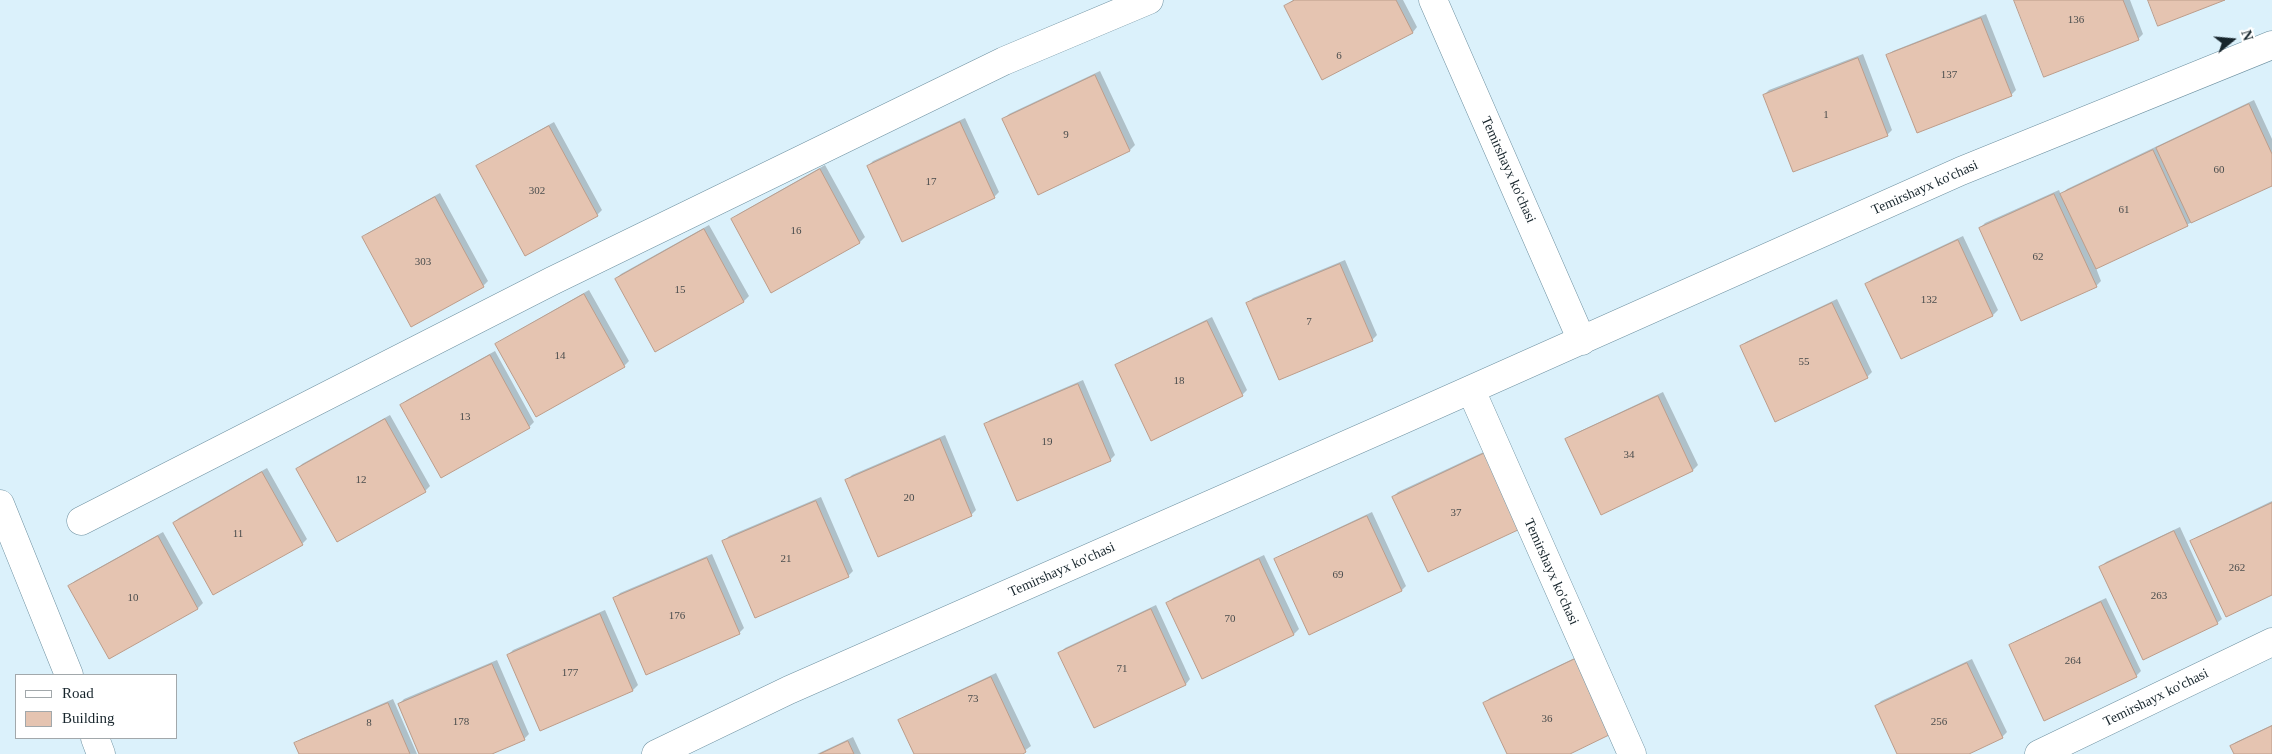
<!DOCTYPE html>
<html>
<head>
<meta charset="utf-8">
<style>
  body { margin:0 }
  #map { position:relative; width:2272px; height:754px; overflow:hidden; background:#dbf1fb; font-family:"Times New Roman",serif }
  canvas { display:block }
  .legend { position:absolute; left:15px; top:674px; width:162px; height:65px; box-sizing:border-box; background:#fff; border:1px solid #a2a8ab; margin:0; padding:6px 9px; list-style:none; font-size:15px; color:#17252c }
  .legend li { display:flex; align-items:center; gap:10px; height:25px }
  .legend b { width:25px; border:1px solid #a2a8ab }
  .north { position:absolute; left:2207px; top:15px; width:50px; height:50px; -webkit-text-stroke:4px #fff; paint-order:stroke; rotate:73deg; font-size:14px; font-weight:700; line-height:20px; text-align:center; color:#17252c }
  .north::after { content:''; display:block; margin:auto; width:18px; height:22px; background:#17252c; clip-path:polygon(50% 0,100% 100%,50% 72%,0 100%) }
</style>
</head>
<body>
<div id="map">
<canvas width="2272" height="754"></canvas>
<ul class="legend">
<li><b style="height:6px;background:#fff"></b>Road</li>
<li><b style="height:14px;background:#e5c4b1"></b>Building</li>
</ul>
<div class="north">N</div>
</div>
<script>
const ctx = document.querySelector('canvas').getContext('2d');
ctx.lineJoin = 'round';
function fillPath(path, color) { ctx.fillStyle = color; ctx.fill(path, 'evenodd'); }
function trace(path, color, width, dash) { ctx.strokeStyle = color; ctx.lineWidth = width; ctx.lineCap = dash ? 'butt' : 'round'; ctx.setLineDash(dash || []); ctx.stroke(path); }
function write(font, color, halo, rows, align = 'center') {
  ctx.font = font + ' "Times New Roman",serif'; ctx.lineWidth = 4; ctx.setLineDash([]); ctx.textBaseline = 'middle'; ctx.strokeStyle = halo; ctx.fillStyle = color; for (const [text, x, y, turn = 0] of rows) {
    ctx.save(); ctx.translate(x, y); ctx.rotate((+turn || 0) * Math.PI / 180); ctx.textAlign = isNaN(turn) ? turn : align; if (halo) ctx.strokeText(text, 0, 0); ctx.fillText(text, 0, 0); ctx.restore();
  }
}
fillPath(new Path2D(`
  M1293 0H1403L1417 27 1413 32 1323 78 1286 6Z
  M2015 0H2130L2143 34 2138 39Z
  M1986 14 2016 90 2011 95 1888 55 1893 51Z
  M1863 54 1892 130 1887 135 1794 171 1764 95 1769 90Z
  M1100 71 1135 145 1130 150 1039 193 1004 119 1009 114Z
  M2254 100 2272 139V184L2096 268 2101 281 2096 286 1980 228 1985 223 2059 190 2061 195 2067 189Z
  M965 118 999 192 994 197 868 166 873 161Z
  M554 122 602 210 597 215 478 167 483 162Z
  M825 165 865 237 860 242 772 291 732 220 737 215Z
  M440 193 488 281 483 286 363 238 368 233Z
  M709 225 749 296 744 301 656 350 616 279 621 274Z
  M1963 236 1998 310 1993 315 1902 357 1867 284 1872 279Z
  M1345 260 1377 335 1372 340 1248 303 1253 298Z
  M589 290 629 361 624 366 497 345 502 340Z
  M1837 299 1872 372 1867 377 1741 347 1746 342Z
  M1212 317 1247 390 1242 395 1116 366 1121 361Z
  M495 351 534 422 529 427 402 405 407 400Z
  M1083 380 1115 455 1110 460 985 425 990 420Z
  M1663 392 1698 465 1693 470 1601 513 1567 439 1572 435Z
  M390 415 430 486 425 491 298 469 302 464Z
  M945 435 976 510 971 515 847 480 852 475Z
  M1490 449 1519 528 1393 497 1398 492Z
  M267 468 307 539 302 544 174 523 179 518Z
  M821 497 853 571 848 576 724 541 729 536Z
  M2272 501V594L2192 542 2197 537Z
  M1372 512 1406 586 1402 590 1276 560 1281 555Z
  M2180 527 2222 619 2217 623 2101 567 2106 562Z
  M163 532 203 603 198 608 109 657 70 586 75 581Z
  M712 554 744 628 739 633 615 598 620 593Z
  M1264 555 1299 629 1294 634 1168 603 1173 598Z
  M2106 598 2141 671 2136 676 2011 646 2016 641Z
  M1156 605 1190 679 1186 684 1095 726 1060 653 1065 648Z
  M605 610 638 685 633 690 540 730 508 655 513 650Z
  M1581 655 1567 754H1509L1485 703 1490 698Z
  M1972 659 2007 732 2002 737 1966 754H1899L1876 706 1881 701Z
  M497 660 529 734 524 739 489 754H421L399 704 404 699Z
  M996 673 1031 746 1020 754H915L900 720 905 716Z
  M393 699 417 754H300L296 744 301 739Z
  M2272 725V754H2235L2231 746 2236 742Z
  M853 737 861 754H817Z`), '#0003');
const building = new Path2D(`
  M1295 0H1396L1413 33 1322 80 1284 6Z
  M2014 0H2123L2139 40 2044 77Z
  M2148 0H2225L2158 26Z
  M1981 18 2012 96 1917 133 1886 55Z
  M1858 58 1888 136 1793 172 1763 95Z
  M1095 75 1130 151 1038 195 1002 119Z
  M2249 104 2272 154V186L2191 223 2156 148Z
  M960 122 995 198 902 242 867 166Z
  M549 126 598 216 525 256 476 166Z
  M2153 150 2188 226 2096 269 2060 194Z
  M820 169 860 243 771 293 731 219Z
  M2054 194 2097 287 2021 321 1979 228Z
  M435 197 484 287 411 327 362 237Z
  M704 229 744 302 655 352 615 279Z
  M1958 240 1993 316 1901 359 1865 284Z
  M1340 264 1373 341 1279 380 1246 303Z
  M584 294 625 367 536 417 495 344Z
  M1832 303 1868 378 1775 422 1740 346Z
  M1207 321 1243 396 1151 441 1115 365Z
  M490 355 530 428 441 478 400 405Z
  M1078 384 1111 461 1017 501 984 424Z
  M1658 396 1693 471 1601 515 1565 439Z
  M385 419 426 492 337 542 296 469Z
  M940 439 972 516 878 557 845 480Z
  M1485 453 1520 529 1428 572 1392 497Z
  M262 472 303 545 213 595 173 523Z
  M816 501 849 577 755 618 722 541Z
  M2272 503V595L2226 617 2190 541Z
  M1367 516 1402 591 1309 635 1274 559Z
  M2174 531 2218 624 2143 660 2099 567Z
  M158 536 198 609 109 659 68 586Z
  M707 558 740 634 646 675 613 598Z
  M1259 559 1294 635 1202 679 1166 603Z
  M2101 602 2137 677 2044 721 2009 645Z
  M1151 609 1186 685 1094 728 1058 653Z
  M600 614 633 691 540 731 507 655Z
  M1575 659 1611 734 1570 754H1507L1483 703Z
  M1967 663 2003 738 1969 754H1897L1875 706Z
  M492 664 525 740 492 754H419L398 704Z
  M991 677 1026 752 1023 754H914L898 720Z
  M388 703 410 754H299L294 743Z
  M2272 726V754H2234L2230 746Z
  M848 741 854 754H820Z`);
fillPath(building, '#e5c4b1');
trace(building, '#bc9c8a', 1);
const minor = new Path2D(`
  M1433 0 1582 341
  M1471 390 1632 754
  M0 504 69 675
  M81 521 552 281 1004 61 1149 0
  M95 738 101 754
  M656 754 789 690 1400 421 1961 171 2272 45
  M2039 754 2272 642`);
trace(minor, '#6d90a0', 29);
trace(minor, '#fff', 28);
write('11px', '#4a4d4d', null, [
  ["136",2076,20],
  ["6",1339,56],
  ["137",1949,75],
  ["1",1826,115],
  ["9",1066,135],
  ["60",2219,170],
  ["17",931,182],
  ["302",537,191],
  ["61",2124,210],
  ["16",796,231],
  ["62",2038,257],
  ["303",423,262],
  ["15",680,290],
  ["132",1929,300],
  ["7",1309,322],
  ["14",560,356],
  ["55",1804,362],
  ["18",1179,381],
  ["13",465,417],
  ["19",1047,442],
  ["34",1629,455],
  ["12",361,480],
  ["20",909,498],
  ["37",1456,513],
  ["11",238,534],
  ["21",786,559],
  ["262",2237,568],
  ["69",1338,575],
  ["263",2159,596],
  ["10",133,598],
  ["176",677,616],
  ["70",1230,619],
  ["264",2073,661],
  ["71",1122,669],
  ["177",570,673],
  ["73",973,699],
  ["36",1547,719],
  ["178",461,722],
  ["256",1939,722],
  ["8",369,723]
]);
write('14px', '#17252c', '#fff', [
  ["Temirshayx ko'chasi",1508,170,66],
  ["Temirshayx ko'chasi",1925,188,-24],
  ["Temirshayx ko'chasi",1062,570,-24],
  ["Temirshayx ko'chasi",1551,572,66],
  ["Temirshayx ko'chasi",2156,698,-26]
]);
</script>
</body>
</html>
